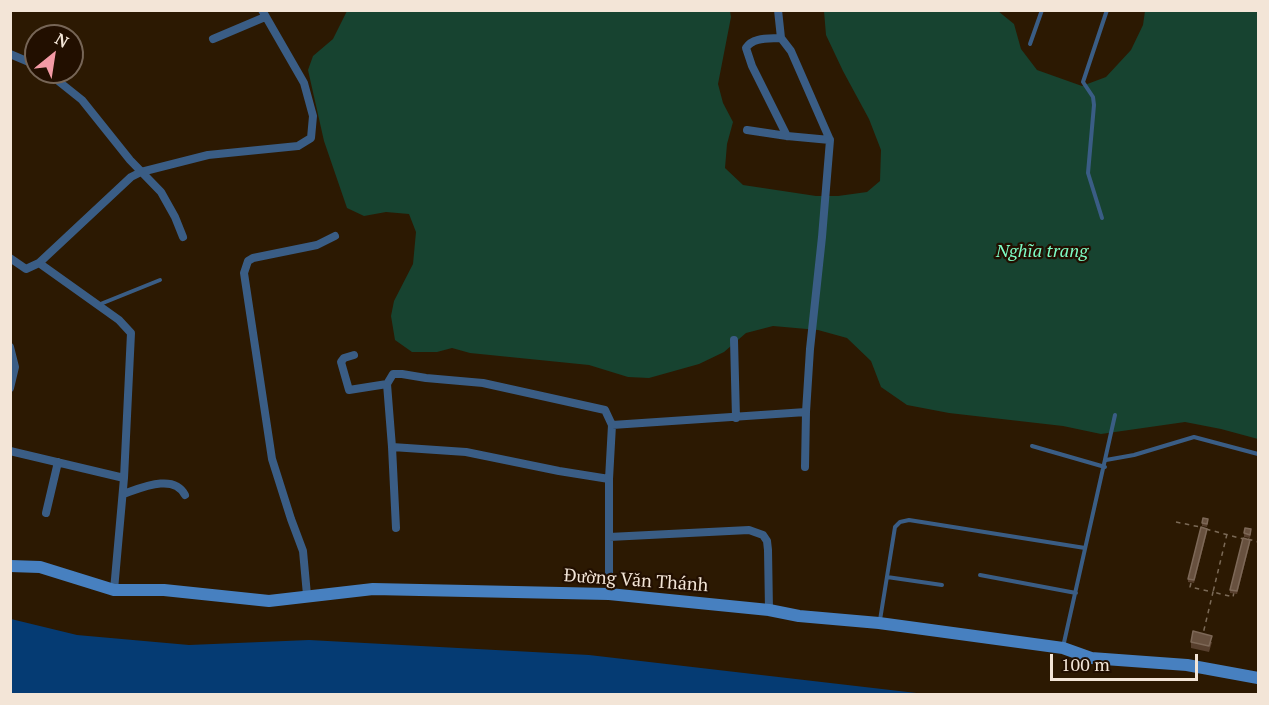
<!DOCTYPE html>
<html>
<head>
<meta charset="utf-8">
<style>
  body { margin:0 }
  #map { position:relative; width:1269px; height:705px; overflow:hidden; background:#2c1902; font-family:"PT Serif",serif }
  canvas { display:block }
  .frame { position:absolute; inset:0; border:12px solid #f3e5d7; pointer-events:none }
  .north { position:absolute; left:24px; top:24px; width:60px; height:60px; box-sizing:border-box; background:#220f00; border:2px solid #766556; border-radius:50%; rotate:30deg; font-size:16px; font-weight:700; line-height:24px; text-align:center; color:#f3e5d7 }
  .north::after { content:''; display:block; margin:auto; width:21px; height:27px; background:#f49aa5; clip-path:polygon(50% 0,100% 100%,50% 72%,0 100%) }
  .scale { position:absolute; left:1050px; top:654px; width:148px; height:27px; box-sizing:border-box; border:3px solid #f3e5d7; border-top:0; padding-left:8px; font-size:18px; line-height:21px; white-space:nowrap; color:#f3e5d7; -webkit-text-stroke:4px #220f00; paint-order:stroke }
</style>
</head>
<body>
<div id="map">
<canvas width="1269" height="705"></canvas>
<div class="frame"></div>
<div class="north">N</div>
<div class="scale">100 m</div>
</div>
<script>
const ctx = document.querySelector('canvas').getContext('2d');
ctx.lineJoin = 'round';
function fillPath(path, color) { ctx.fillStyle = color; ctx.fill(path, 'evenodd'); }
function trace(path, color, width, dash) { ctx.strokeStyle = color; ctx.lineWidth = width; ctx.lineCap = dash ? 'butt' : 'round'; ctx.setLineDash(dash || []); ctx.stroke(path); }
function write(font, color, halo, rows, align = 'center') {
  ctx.font = font + ' "PT Serif",serif'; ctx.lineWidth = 4.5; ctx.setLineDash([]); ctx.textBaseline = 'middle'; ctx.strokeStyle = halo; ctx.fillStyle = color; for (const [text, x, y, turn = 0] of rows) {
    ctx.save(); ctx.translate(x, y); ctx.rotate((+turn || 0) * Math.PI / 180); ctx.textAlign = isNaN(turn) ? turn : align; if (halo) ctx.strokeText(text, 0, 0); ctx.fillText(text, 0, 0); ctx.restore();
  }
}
fillPath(new Path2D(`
  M347 11H730L731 17 718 84 723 103 733 122 727 144 725 168 743 185 816 196H838L867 192 880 181 881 150 869 119 843 71 826 35 824 11H998L1014 24 1021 49 1037 70 1082 86 1106 77 1131 50 1143 25 1145 11H1258V439L1221 429 1185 422 1101 434 1063 426 949 413 907 405 881 387 871 361 847 338 818 330 773 326 746 333 724 352 699 364 649 378 628 377 589 365 470 353 452 348 437 352H412L395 340 391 316 394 301 413 264 416 232 409 214 386 212 364 216 347 208 324 141 308 70 313 56 333 39Z`), '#174330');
fillPath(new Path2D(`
  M11 619 77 635 189 645 309 640 589 655 925 694H11Z`), '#053b73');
trace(new Path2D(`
  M1176 522 1200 527
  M1206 529 1247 540
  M1227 534 1213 592 1233 597 1234 592
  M1248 539 1258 542
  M1191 583 1190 587 1213 592 1203 634`), '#7b6a57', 1.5, [4.5, 4.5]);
trace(new Path2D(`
  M1030 44 1042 10
  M1102 218 1088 173 1094 105 1093 97 1083 82 1107 10
  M98 305 160 280
  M1032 446 1105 467
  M1106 460 1134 455 1194 437 1258 454
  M980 575 1076 593
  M887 577 942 585
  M880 620 895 527 900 522 909 520 1085 548
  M1063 647 1115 415`), '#3a5d85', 4);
trace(new Path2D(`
  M781 38C769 39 753 37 746 48L752 66 787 136
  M213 39 265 17
  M10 54 36 65
  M47 72 82 100 130 160 161 192 175 217 183 237
  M747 130 787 136 830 140
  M10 258 26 269 39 263 131 177 141 172 208 155 298 146 311 138 313 116 304 83 262 10
  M39 263 119 320 131 333 124 478 114 590
  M734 340 736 418
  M10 347 15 367 10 388
  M354 355 344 358 341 362 349 390 387 384 392 447 466 452 559 471 609 479
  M387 384 393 374H402L426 378 483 383 605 410 612 425
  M392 447 396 528
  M10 451 124 478
  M805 467 806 412
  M123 494C141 488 174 473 185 495
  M46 513 58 462
  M609 537 749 530 763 535 767 541 768 550 769 610
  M609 594V479L612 425 806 412 810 349 822 237 830 140 791 51 781 38 778 10
  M307 595 303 551 291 519 272 459 244 273 248 261 253 258 317 245 335 236`), '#3a5d85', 8);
trace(new Path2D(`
  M10 566 40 567 114 590H164L269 601 373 589 609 594 769 610 799 616 879 623 1063 648 1091 658 1187 665 1258 678`), '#4780c0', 12);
fillPath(new Path2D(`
  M1208 522 1207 527 1202 526V523Z
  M1207 532 1194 583 1188 582V579Z
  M1251 532 1250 538 1244 537V533Z
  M1250 543 1237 594 1230 593V590Z
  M1191 642H1212L1209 652 1191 648Z`), '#573f2d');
fillPath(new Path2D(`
  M1207 529V532L1194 583V580Z
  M1250 540V543L1237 594V591Z`), '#3f2914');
const building = new Path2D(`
  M1203 518 1208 519 1207 524 1202 523Z
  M1201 527 1207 529 1194 580 1188 579Z
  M1245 528 1251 529 1250 535 1244 533Z
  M1243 538 1250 540 1237 591 1230 590Z
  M1193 631 1212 636 1209 646 1191 642Z`);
fillPath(building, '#68513f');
trace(building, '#7d6857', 1.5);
write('italic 18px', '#7efec6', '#220f00', [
  ["Nghĩa trang",1042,252]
]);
write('18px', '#f3e5d7', '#220f00', [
  ["Đường Văn Thánh",636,581,4]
]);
</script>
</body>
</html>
